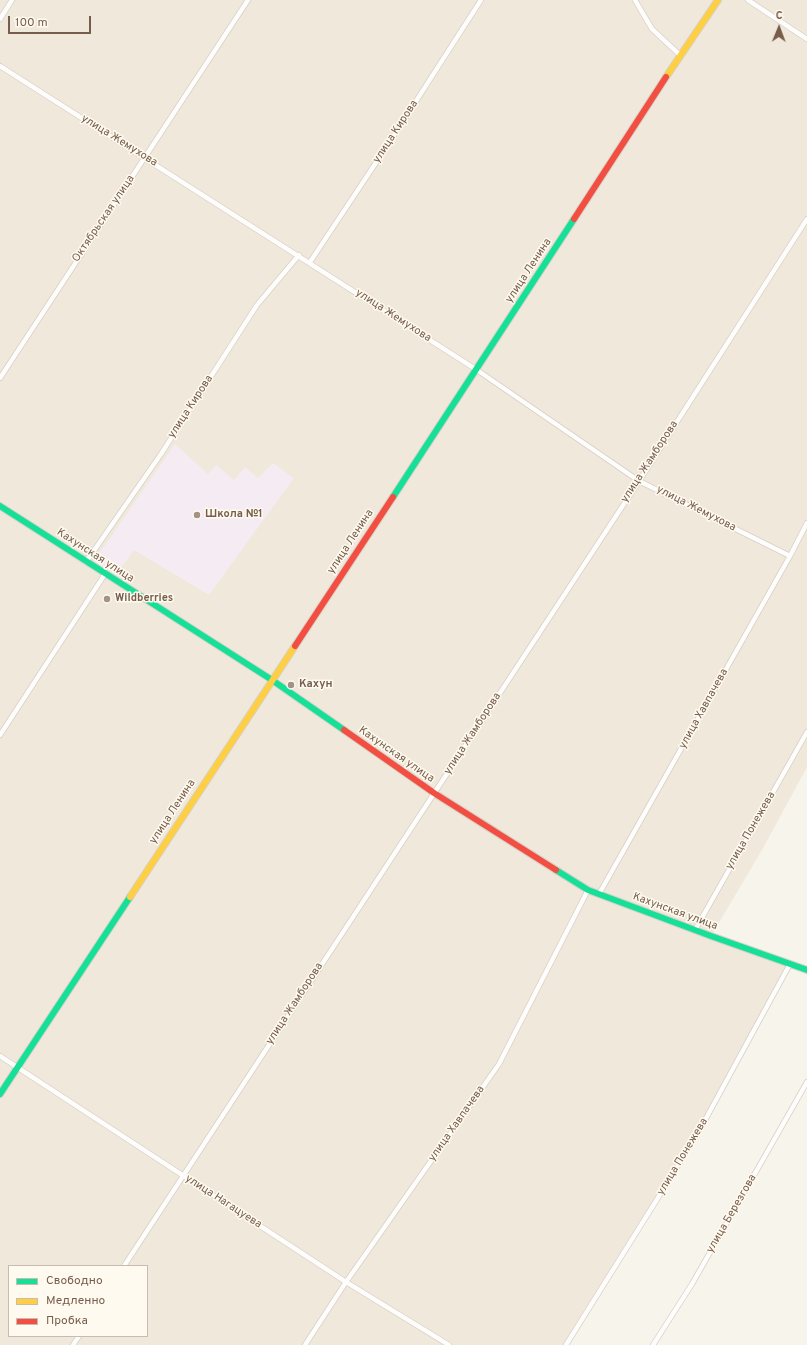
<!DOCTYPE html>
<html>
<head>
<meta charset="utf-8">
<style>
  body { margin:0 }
  #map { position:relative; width:807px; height:1345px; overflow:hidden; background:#f7f4ec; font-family:Overpass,sans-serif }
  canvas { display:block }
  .legend { position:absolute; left:8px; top:1265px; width:140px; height:72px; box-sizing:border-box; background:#fffaef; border:1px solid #c9bcae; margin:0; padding:5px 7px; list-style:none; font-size:12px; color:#775e4c }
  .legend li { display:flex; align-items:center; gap:8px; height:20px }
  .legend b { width:20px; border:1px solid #c9bcae }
  .north { position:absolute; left:759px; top:8px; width:40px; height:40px; -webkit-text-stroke:3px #fffaef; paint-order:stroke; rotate:1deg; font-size:11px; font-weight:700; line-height:16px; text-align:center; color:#775e4c }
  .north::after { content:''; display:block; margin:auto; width:14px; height:18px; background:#775e4c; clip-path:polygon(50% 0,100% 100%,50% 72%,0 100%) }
  .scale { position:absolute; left:8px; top:16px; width:83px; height:18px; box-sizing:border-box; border:2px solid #775e4c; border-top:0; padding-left:5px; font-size:12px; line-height:14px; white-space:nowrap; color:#775e4c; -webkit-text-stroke:3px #fffaef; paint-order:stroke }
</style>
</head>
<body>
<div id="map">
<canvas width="807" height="1345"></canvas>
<ul class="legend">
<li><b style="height:5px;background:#16e098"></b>Свободно</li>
<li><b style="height:5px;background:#ffcf43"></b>Медленно</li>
<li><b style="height:5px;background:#f24e42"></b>Пробка</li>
</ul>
<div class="north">С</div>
<div class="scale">100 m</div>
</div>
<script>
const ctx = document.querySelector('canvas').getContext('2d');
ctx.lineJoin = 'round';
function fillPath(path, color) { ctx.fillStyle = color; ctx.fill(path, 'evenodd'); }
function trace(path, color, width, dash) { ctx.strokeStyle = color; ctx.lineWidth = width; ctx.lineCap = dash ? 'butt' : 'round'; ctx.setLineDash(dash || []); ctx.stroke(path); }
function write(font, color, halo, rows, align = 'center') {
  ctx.font = font + ' Overpass,sans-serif'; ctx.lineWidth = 3; ctx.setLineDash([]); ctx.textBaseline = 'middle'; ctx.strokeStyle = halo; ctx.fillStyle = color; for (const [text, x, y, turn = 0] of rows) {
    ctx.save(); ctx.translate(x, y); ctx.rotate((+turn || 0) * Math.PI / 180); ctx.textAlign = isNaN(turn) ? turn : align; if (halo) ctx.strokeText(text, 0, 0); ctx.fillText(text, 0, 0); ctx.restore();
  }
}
fillPath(new Path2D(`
  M0 0H807V767L762 850 711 936 790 964 698 1133 566 1345H0ZM9 1266H147V1336H9Z`), '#f0e8da');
fillPath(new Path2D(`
  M175 444 208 474 216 465 234 480 245 467 258 478 273 463 294 478 209 595 134 550 116 575 94 561Z`), '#f5ecf3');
const street = new Path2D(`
  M635 0 652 29 680 55
  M748 0 807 39
  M0 19 12 0
  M0 66 477 370 639 481 790 556
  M310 262 391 140 481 0
  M0 378 248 0
  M86 562 161 454 257 305 299 255
  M0 735 105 574
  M599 894 790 556 807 523
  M695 930 807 732
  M0 1056 346 1282 449 1345
  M124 1266 639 481 807 219
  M73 1345 79 1336
  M305 1345 346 1282 499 1064 588 890
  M566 1345 656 1201 698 1133 790 964
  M653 1345 692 1284 807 1082`);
const fast = new Path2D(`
  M393 497 574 219
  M0 506 272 680 344 730
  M556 870 588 890 711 936 807 970
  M0 1094 130 897`);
const slow = new Path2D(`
  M666 77 718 0
  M130 897 295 646`);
const jam = new Path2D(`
  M574 219 666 77
  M295 646 393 497
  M344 730 434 793 556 870`);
trace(street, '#d5d0c8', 6);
trace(fast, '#d7d1c8', 8);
trace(slow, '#d7d1c8', 8);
trace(jam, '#d7d1c8', 8);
trace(street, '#fefdfc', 4.5);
trace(fast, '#16e098', 6);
trace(slow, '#ffcf43', 6);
trace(jam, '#f24e42', 6);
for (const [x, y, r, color] of [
  [197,515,4,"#a49284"],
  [107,599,4,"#a49284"],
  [291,685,4,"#a49284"]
]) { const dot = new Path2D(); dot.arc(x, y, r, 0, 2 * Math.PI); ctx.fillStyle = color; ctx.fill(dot); trace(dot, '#fffaef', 1.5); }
write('11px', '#775e4c', '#fffaef', [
  ["улица Кирова",396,132,-57],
  ["улица Жемухова",119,141,32],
  ["Октябрьская улица",104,219,-56],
  ["улица Ленина",529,271,-57],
  ["улица Жемухова",393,316,33],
  ["улица Кирова",191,407,-57],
  ["улица Жамборова",650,462,-57],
  ["улица Жемухова",696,509,27],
  ["улица Ленина",351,542,-57],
  ["Кахунская улица",95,556,33],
  ["улица Хавпачева",704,709,-61],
  ["улица Жамборова",473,734,-57],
  ["Кахунская улица",396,755,35],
  ["улица Ленина",173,812,-57],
  ["улица Понежева",751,831,-60],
  ["Кахунская улица",675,912,20],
  ["улица Жамборова",295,1004,-57],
  ["улица Хавпачева",457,1124,-55],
  ["улица Понежева",683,1157,-59],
  ["улица Нагацуева",223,1202,33],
  ["улица Березгова",732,1214,-60]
]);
write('bold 11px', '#775e4c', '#fffaef', [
  ["Школа №1",205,515],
  ["Wildberries",115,599],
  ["Кахун",299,685]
], 'left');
</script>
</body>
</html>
